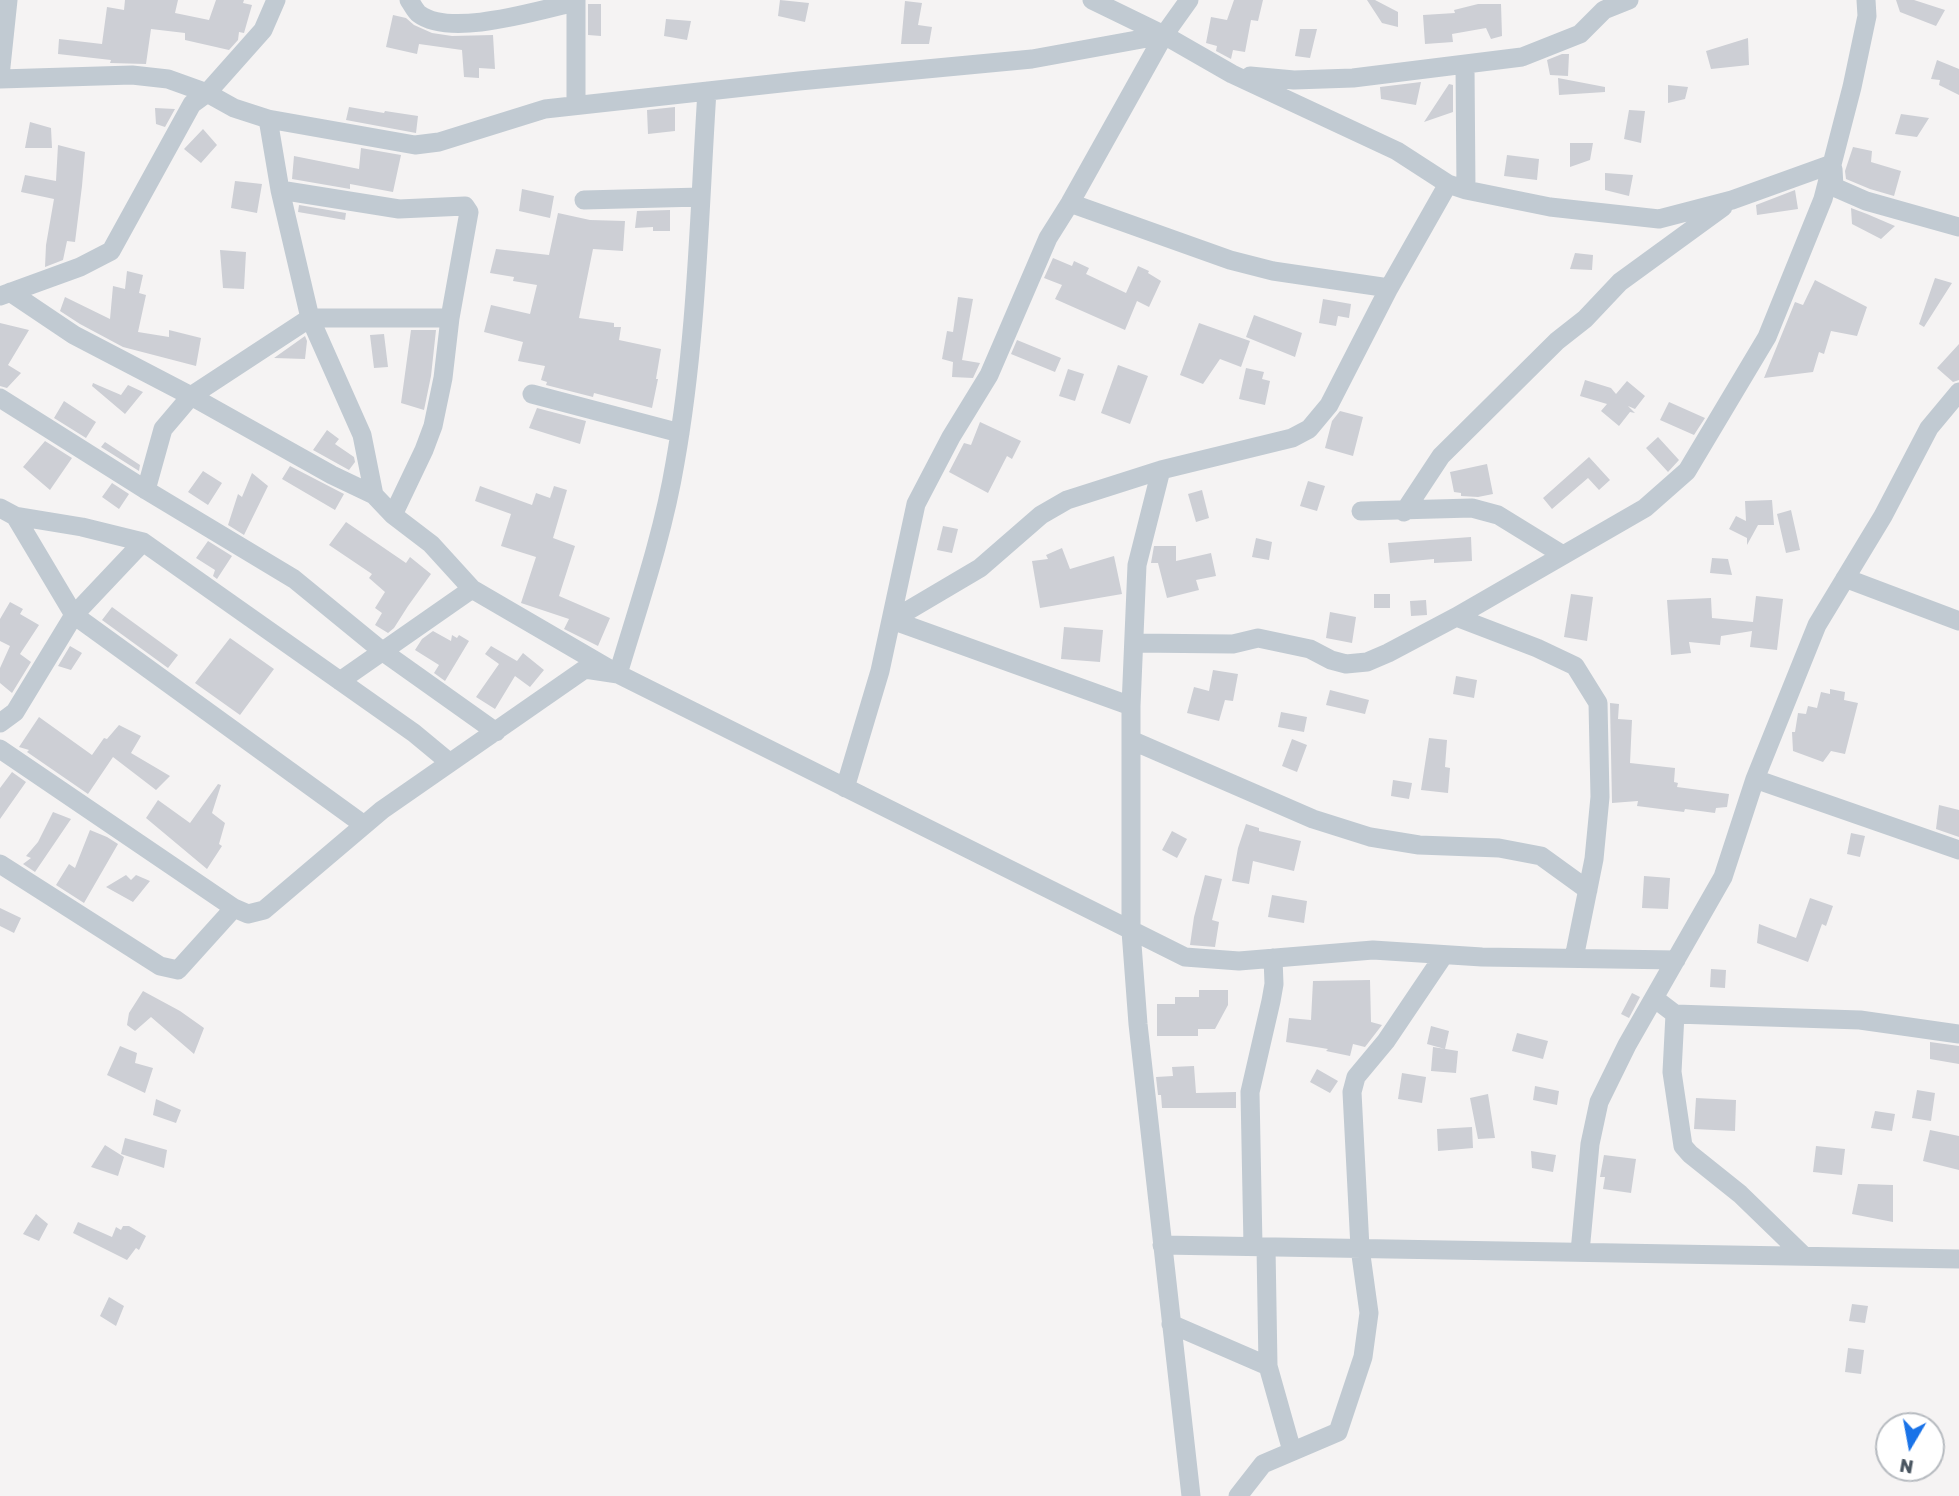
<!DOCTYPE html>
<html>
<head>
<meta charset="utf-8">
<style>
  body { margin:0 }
  #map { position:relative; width:1959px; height:1496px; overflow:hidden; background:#f5f3f3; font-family:Rubik,sans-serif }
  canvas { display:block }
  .north { position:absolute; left:1875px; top:1412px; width:70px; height:70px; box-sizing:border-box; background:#fff; border:2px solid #b7bbc0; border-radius:50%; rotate:190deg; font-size:19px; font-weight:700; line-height:28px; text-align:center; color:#4a5661 }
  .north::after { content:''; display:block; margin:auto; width:24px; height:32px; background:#1a73e8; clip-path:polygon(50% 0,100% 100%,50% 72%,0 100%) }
</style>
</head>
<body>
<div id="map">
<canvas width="1959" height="1496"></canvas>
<div class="north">N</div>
</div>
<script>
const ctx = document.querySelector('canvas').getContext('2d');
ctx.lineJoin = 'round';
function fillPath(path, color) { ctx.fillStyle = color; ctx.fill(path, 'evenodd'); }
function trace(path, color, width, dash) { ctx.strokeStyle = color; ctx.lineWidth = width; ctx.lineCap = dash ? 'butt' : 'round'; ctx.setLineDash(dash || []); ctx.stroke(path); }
fillPath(new Path2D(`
  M125 0H178L175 13 209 20 216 0H244L243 3 252 5 244 33 239 32 238 40 229 50 185 40V33L151 29 146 64 110 63 111 60 58 54 59 39 102 44 107 7 124 10Z
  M780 0 809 3 805 22 778 16Z
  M1234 0H1263L1258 21 1251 20 1245 52 1233 50 1231 59 1216 51 1217 46 1206 43 1211 17 1227 20Z
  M1367 0H1375L1398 12V27L1382 23Z
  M1896 0H1914L1945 10 1936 26 1900 12Z
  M905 1 922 3 918 25 932 27 929 44H901Z
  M588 4H601V36L588 35Z
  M1478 4H1501L1502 36 1491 39 1486 28 1452 34 1453 42 1425 44 1423 15 1455 13 1454 10Z
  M393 15 406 18 414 25 432 33 452 36 493 35 495 69 479 68V78L464 77 462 50 419 44 417 54 386 47Z
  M666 19 691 21 687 40 664 36Z
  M1300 29H1317L1310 58 1295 56Z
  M1748 38 1749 65 1711 69 1706 51Z
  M1562 54H1569L1568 76 1550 75 1547 60Z
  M1937 60 1959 69V95L1939 85 1940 80 1931 79Z
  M1558 78 1605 87V92L1559 95Z
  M1421 82 1416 105 1381 99 1380 87Z
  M1449 84 1453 85V112L1424 122Z
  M1668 85 1688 87 1685 99 1668 103Z
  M349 107 384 113 385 111 418 116 416 133 346 120Z
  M675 107V131L648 134 647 110Z
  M155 108 175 109 165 127 156 124Z
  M1629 110 1645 111 1641 143 1624 139Z
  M1901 114 1929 118 1917 137 1895 134Z
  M30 122 51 128 52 148H25Z
  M203 129 217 145 201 163 184 149Z
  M1570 143H1593L1590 160 1570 167Z
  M58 145 85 152 82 186 75 242 67 241 63 260 45 267 46 245 54 199 21 192 25 175 56 181Z
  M1853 147 1872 151 1871 162 1901 171 1894 196 1870 189 1846 179 1845 171Z
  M361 148 401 155 393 192 350 184V189L292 179 294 156 359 169Z
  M1507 155 1539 159 1537 180 1504 176Z
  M1605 173 1633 175 1629 196 1605 190Z
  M235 181 262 184 257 213 231 208Z
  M522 189 554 196 550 218 519 211Z
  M1795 190 1798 209 1757 215 1756 205Z
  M299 205 346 213 345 220 298 212Z
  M1851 208 1867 214 1895 226 1881 239 1852 224Z
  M670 210V231H653V227L635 228 637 211Z
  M558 213 590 220 625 221 623 251 593 249 579 318 614 323V327H621L619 340 661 349 656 379H658L652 408 594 393 593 397 546 385 547 382 541 380 545 366 518 361 523 342 484 332 491 305 530 314 537 285 513 281 514 277 490 273 496 249 549 255Z
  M220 250 246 252 244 289 223 288Z
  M1575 253 1593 255 1592 270 1570 269Z
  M1053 258 1072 266 1074 261 1089 268 1086 274 1126 293 1138 266 1149 271 1148 273 1161 281 1149 307 1137 301 1125 330 1055 299 1062 285 1044 278Z
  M127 271 143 275 139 293 146 295 138 332 169 337V330L201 338 196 366 123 347 80 324 60 311 65 297 110 319 113 286 125 289Z
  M1935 278 1952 283 1924 327 1919 324Z
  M1815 280 1867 307 1857 336 1831 331 1824 354 1819 352 1813 372 1764 378 1795 302 1803 305Z
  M958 297 973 299 962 360 980 363 973 378 952 377 953 362 942 359 947 331 953 332Z
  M1323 299 1351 304 1349 318 1338 316 1336 326 1319 323Z
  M1254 315 1302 333 1295 357 1246 337Z
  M0 323 29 330 8 365 21 373 7 388 0 386Z
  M1199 323 1250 341 1241 367 1220 359 1203 384 1180 375Z
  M411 330H436L431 376 424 410 401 403Z
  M384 334 388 367 374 368 370 335Z
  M305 336 307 341 305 359 274 358Z
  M1017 340 1061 358 1055 372 1011 354Z
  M1959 344V380L1953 382 1937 368Z
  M1118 365 1148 376 1130 424 1101 413Z
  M1246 368 1264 372 1262 379 1270 381 1265 405 1239 399Z
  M1068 369 1084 374 1075 401 1059 396Z
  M1585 380 1611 388 1616 394 1627 381 1645 396 1635 409 1628 406 1635 413 1630 412 1619 426 1601 411 1607 404 1580 396Z
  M93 383 121 395 128 385 143 392 125 414 92 386Z
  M64 401 96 422 86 438 54 418Z
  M1669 402 1705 418 1694 435 1660 420Z
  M537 408 586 421 580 444 529 428Z
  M1340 411 1363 417 1353 456 1325 448 1332 421Z
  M980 422 1021 441 1012 459 1007 456 988 493 949 472 964 443 971 445Z
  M327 430 339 439 335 444 354 457 355 462 349 470 313 450Z
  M1658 437 1679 460 1668 472 1646 448Z
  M45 441 72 458 50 490 23 467Z
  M105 442 140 465 139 471 101 447Z
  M1589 457 1610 480 1599 490 1588 478 1552 509 1543 498Z
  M1487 464 1493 494 1478 497 1461 496V493L1454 492 1450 472Z
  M290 466 344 494 335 510 282 479Z
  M203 471 222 483 208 505 188 492Z
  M252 473 268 486 244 535 228 525 238 494 242 497Z
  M1308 481 1325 486 1317 511 1300 506Z
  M112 483 129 494 119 509 102 497Z
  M480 486 532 505 536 493 550 498 554 486 567 490 553 538 575 546 559 596 610 618 598 646 564 629 569 619 521 603 536 557 501 546 511 514 475 501Z
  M1202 490 1209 518 1196 522 1188 494Z
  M1772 500 1774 525H1758L1747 545V538L1729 529 1736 516 1746 521 1745 501Z
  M1791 510 1800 550 1786 553 1777 514Z
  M346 522 406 563 410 557 431 574 408 606 394 628 388 633 375 625 382 613 375 608 385 592 369 578 372 574 329 545Z
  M943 526 958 529 952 553 937 550Z
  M1471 537 1472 561 1434 563V559L1390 563 1388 543Z
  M1256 538 1272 542 1269 560 1252 557Z
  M208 541 232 556 217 579 213 576 215 570 196 558Z
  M1154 546H1176V561L1211 553 1216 576 1196 580 1199 590 1167 598 1158 563H1151Z
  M1062 548 1070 569 1114 556 1122 594 1040 608 1032 561 1048 559 1046 555Z
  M1712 558 1728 559 1732 575 1710 573Z
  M1374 594H1390V608H1374Z
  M1571 594 1593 597 1587 641 1564 637Z
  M1756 596 1783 599 1777 650 1750 647 1752 631 1721 636 1720 645 1689 642 1691 653 1671 655 1667 600 1711 598 1712 618 1753 622Z
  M1426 600 1427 615 1411 616 1410 601Z
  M10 602 23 609 20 614 39 625 20 654 31 662 12 693 0 683V668L10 646 0 641V619Z
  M112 607 178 655 168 668 102 620Z
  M1330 612 1356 617 1352 643 1326 638Z
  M1064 627 1103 630 1100 662 1061 659Z
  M433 631 451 641 452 635 457 638 459 635 469 641 445 681 434 673 439 665 415 650 422 639Z
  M230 638 274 669 240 715 195 683Z
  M70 646 82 653 71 670 58 666Z
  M491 646 517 661 523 653 544 670 530 687 515 676 495 709 476 697 499 664 485 654Z
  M1213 670 1238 674 1233 701 1225 700 1219 721 1187 713 1194 687 1209 691Z
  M1456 676 1477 680 1474 698 1453 694Z
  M1830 689 1845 692 1844 700 1858 703 1845 754 1831 751 1823 762 1793 751 1792 732H1795L1798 713 1806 714 1808 706 1817 708 1821 692 1830 694Z
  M1330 690 1369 700 1365 714 1326 705Z
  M1610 703 1619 704 1618 719 1632 720 1630 763 1675 768 1674 782 1678 783 1677 787 1729 794 1727 807 1716 808 1715 813 1685 809 1684 812 1637 806 1638 801 1612 803Z
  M1281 712 1307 717 1304 732 1278 727Z
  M39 717 92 755 104 738 107 739 119 725 141 736 131 753 170 776 156 790 113 757 88 794 27 752 29 750 19 747Z
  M1429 738 1447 740 1445 767 1450 768 1448 793 1421 790Z
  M1292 739 1307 745 1297 772 1282 766Z
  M12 772 26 782 0 819V788Z
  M1393 780 1412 783 1409 799 1391 796Z
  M218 784 221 785 212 813 225 823 219 844 222 846 207 869 146 818 158 800 190 823Z
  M1939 805 1959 810V837L1936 829Z
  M53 812 71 819 35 872 23 864 31 858 26 856 38 842Z
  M1246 824 1259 828V831L1301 841 1294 871 1253 861 1249 884 1232 881 1238 848Z
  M90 830 107 837 118 844 84 903 56 885 69 864 75 868Z
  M1172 831 1187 839 1177 858 1162 850Z
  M1851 833 1865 836 1860 857 1847 854Z
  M126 875 131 880 136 875 150 881 133 902 106 887Z
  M1205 875 1222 879 1212 920 1219 922 1215 947 1190 945 1194 917Z
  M1644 876 1670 878 1668 909 1642 908Z
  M1272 895 1307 901 1304 923 1268 917Z
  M1810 898 1833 906 1826 926 1822 924 1808 962 1757 943 1759 924 1796 938Z
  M0 908 21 918 14 933 0 926Z
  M1711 969 1726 970 1725 988 1710 987Z
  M1370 980 1371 1022 1382 1025 1365 1047 1353 1044 1350 1056 1326 1051 1328 1049 1286 1042 1289 1018 1311 1020 1313 981Z
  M1199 990H1228V1005L1215 1029H1198V1036H1157V1004H1175V997H1199Z
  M143 991 180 1011 204 1028 194 1054 151 1017 135 1031 127 1025 129 1013Z
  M1632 993 1640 997 1629 1018 1621 1014Z
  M1431 1026 1449 1031 1445 1049 1427 1044Z
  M1517 1033 1548 1041 1543 1059 1512 1051Z
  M1930 1042 1959 1046V1064L1930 1059Z
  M120 1046 137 1053 135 1063 153 1068 145 1093 107 1075Z
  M1433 1047 1458 1051 1456 1073 1431 1071Z
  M1194 1066 1196 1093 1236 1092V1108H1162L1161 1095H1158L1156 1077 1173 1076 1172 1067Z
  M1317 1069 1338 1081 1330 1093 1310 1082Z
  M1402 1073 1426 1077 1422 1103 1398 1099Z
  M1535 1086 1559 1091 1557 1105 1533 1100Z
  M1917 1090 1935 1093 1931 1121 1912 1118Z
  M1488 1094 1495 1138 1478 1139 1470 1098Z
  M1696 1098 1736 1100 1735 1131 1694 1129Z
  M156 1099 181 1110 176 1123 153 1115Z
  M1875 1111 1895 1114 1892 1131 1871 1128Z
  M1472 1127 1473 1148 1438 1151 1437 1129Z
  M1930 1130 1959 1136V1170L1923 1161Z
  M125 1138 167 1150 164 1168 121 1154Z
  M105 1145 124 1157 118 1176 91 1167Z
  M1816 1146 1845 1149 1842 1175 1813 1172Z
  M1531 1151 1556 1155 1553 1172 1532 1168Z
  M1604 1155 1636 1159 1631 1193 1603 1189 1605 1177H1600Z
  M1858 1184 1893 1185V1222L1852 1214Z
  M36 1214 48 1224 39 1241 23 1234Z
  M78 1222 112 1237 116 1227 121 1230 123 1226H129L146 1236 139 1250 136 1248 127 1260 73 1233Z
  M109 1297 124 1306 116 1326 100 1316Z
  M1852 1304 1868 1306 1865 1323 1849 1321Z
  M1848 1348 1864 1350 1861 1374 1845 1372Z`), '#cdcfd5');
trace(new Path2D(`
  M409 0C412 4 415 11 419 14 451 38 539 10 576 2
  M576 0V105
  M1092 0 1164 35 1232 74 1397 151 1448 184 1466 190 1550 207 1659 219 1732 200 1832 164
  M1465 65 1466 190
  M0 76 8 0
  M1250 76 1294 80 1353 78 1522 57 1580 34 1604 10 1629 0
  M0 79 132 75 168 79 207 93 263 30 276 0
  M268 119 280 190 310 318 362 435 374 495 393 515 431 544 472 589 618 674 1185 957 1239 961 1373 950 1482 957 1676 960
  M1833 169 1834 187 1866 201 1959 227
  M280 190 399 209 465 206 469 212 450 318 443 378 433 426 424 450 393 515
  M584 200 701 197
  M1070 203 1230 260 1273 271 1389 288
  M10 292 74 335 191 396 332 475 374 495
  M0 296 80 267 111 251 192 104 207 93 234 108 268 119 415 145 439 142 545 109 799 81 1032 59 1164 35
  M532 394 680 433
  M0 398 146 490 294 579 382 651 496 732
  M146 490 163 429 191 396 310 318H450
  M0 508 15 516 82 527 143 542 414 733 449 762
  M1361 511 1472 508 1498 515 1563 555
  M1404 512 1441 456 1557 341 1585 319 1620 282 1723 207
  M15 516 74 615 364 825
  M1845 578 1959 621
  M1456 617 1537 648 1575 666 1598 703 1600 797 1594 859 1574 958
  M892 620 980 568 1041 515 1067 500 1161 470
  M892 620 1131 706
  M1134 643 1233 644 1258 638 1310 649 1331 660 1346 664 1367 662 1388 653 1456 617 1645 508 1687 471 1767 337 1823 199 1852 87 1867 16 1866 0
  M340 681 472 589
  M0 723 15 712 74 615 143 542
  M1131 740 1313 819 1370 837 1419 845 1499 848 1541 856 1588 890
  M0 749 234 908 248 914 264 910 382 810 585 669 618 674C639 604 663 535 675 463 697 340 699 215 707 91
  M1755 779 1959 850
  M845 788 880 671 916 504 951 437 989 375 1048 238 1070 203 1164 35 1189 0
  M0 864 160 966 178 970 234 908
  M1654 998 1675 1014 1860 1020 1959 1034
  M1675 1014 1672 1072 1683 1146 1690 1154 1740 1194 1804 1256
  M1162 1245 1959 1259
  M1253 1246 1250 1092 1271 1001 1274 984 1273 958
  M1266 1247 1268 1366 1292 1451
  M1580 1252 1590 1144 1599 1102 1627 1045 1723 877 1755 779 1817 625 1883 516 1929 428 1959 392
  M1171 1324 1268 1366
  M1191 1496 1138 1024 1131 931V706L1137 565 1161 470 1292 438 1309 429 1329 405 1389 288 1448 184
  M1238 1496 1263 1464 1338 1432 1363 1357 1369 1313 1360 1248 1352 1092 1356 1077 1386 1041 1444 955`), '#c1cad2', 19);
</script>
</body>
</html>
